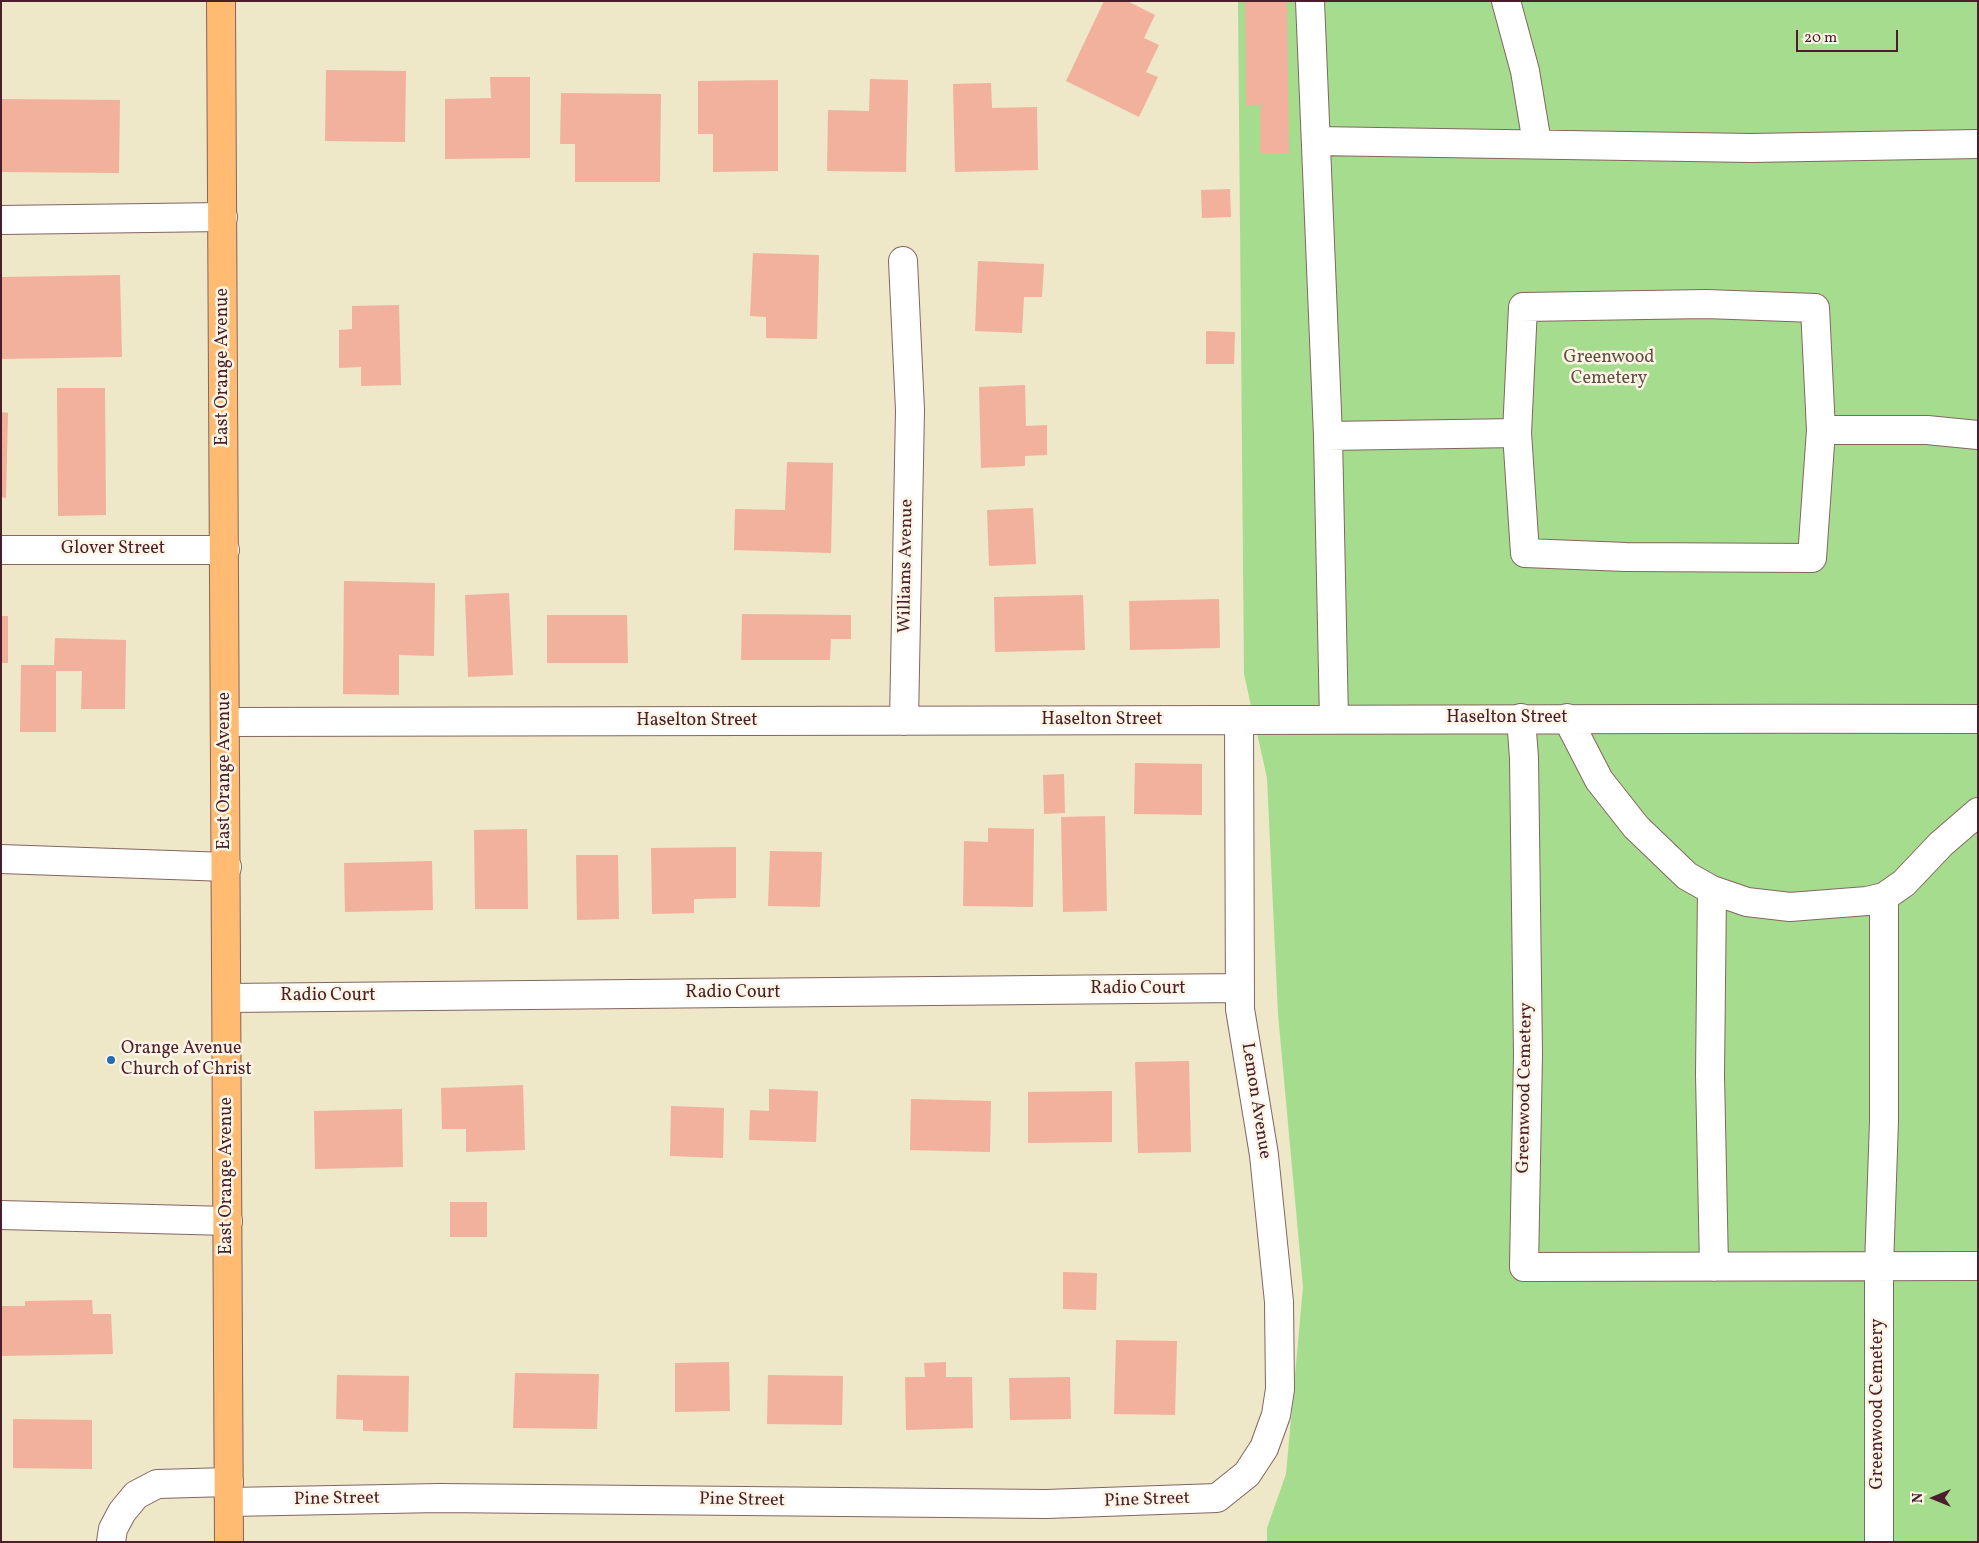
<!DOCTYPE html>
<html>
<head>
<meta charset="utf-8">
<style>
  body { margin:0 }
  #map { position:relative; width:1979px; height:1543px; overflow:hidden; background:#eee7c8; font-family:Vollkorn,serif }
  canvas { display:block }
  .frame { position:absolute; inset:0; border:2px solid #4a1f2b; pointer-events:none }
  .north { position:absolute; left:1909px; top:1473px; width:50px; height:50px; -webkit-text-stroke:4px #fcf5e5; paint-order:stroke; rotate:270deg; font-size:14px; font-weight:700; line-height:20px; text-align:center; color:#4a1f2b }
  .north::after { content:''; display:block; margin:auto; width:18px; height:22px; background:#4a1f2b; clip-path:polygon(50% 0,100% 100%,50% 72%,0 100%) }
  .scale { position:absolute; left:1796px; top:30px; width:102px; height:22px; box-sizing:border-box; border:2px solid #4a1f2b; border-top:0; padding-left:6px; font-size:15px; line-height:18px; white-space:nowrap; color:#4a1f2b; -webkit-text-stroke:4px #fcf5e5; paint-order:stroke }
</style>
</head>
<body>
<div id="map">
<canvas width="1979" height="1543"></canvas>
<div class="frame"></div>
<div class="north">N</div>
<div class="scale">20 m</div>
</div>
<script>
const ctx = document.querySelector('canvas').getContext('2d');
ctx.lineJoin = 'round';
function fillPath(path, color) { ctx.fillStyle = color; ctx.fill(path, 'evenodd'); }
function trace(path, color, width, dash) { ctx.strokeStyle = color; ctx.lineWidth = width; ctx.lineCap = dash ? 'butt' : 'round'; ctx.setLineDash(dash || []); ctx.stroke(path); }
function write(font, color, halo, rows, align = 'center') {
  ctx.font = font + ' Vollkorn,serif'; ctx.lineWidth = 5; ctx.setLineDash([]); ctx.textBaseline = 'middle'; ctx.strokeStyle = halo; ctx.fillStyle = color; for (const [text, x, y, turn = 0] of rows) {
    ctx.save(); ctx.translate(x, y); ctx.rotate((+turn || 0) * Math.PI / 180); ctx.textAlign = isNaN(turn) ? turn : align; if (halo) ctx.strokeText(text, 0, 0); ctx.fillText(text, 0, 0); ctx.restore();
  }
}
fillPath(new Path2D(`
  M1238 1H1978V1542H1267V1528L1286 1474 1303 1287 1278 1014 1267 778 1244 674Z`), '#a6dc8d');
fillPath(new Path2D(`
  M1104 1H1127L1155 15 1144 38 1159 45 1146 72 1158 77 1139 117 1066 81Z
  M1245 1H1287L1289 153H1260V106H1246Z
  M326 70 406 71 405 142 325 141Z
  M490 77H530V158L445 159V99L491 98Z
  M870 79 908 80 906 172 827 171 828 110 869 111Z
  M778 80V171L713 172V134H698V81Z
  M991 83 992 108 1037 107 1038 170 955 172 953 84Z
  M561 93 661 94 660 182H575V144H560Z
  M1 99 120 100 119 173 1 172Z
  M1230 189 1231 217 1202 218 1201 190Z
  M753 253 819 255 817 339 766 338V317L750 316Z
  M978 261 1044 264 1042 297H1024L1022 333 975 331Z
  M120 275 122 357 1 359V277Z
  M399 305 401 385 361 386V367L339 368V330L352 329V306Z
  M1206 331 1235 332 1234 364H1206Z
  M1025 385 1026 426 1047 425V455L1025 456V466L981 468 979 387Z
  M57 388H105L106 515 58 516Z
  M1 412 8 413 6 498 1 497Z
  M787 462 833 463 831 553 734 550 735 509 785 510Z
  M1033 508 1036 564 989 566 987 510Z
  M344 581 435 583 434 656 399 655V695L343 694Z
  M509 593 513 675 468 677 465 595Z
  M1083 595 1085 650 995 652 994 597Z
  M1219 599 1220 648 1130 650 1129 601Z
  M742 614 851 615V639H831L830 660H741Z
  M547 615H627L628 663H547Z
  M1 616H8V663H1Z
  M55 638 126 640 125 709H81L82 671H56V732H20L21 665H54Z
  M1135 763 1202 764V815L1134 814Z
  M1064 774 1065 813 1044 814 1043 775Z
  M1105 816 1107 911 1063 912 1061 817Z
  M988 828 1034 829 1033 907 963 906 964 841 988 842Z
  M527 829 528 909H475L474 830Z
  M736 847V898L694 899V913L652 914 651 848Z
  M770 851 822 852 820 907 768 906Z
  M576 855H618L619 919 577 920Z
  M432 861 433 910 345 912 344 863Z
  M1189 1061 1191 1152 1138 1153 1135 1062Z
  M523 1085 525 1150 466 1152V1129H442L441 1088Z
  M769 1089 818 1091 816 1142 749 1140 750 1110 769 1111Z
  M1112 1091V1142L1028 1143V1092Z
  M911 1099 991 1101 990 1152 910 1150Z
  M671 1106 724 1108 723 1158 670 1156Z
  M402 1109 403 1167 315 1169 314 1111Z
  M450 1202H487V1237H450Z
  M1063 1272 1097 1273 1096 1310 1063 1309Z
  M92 1300 93 1314H111L113 1354 1 1356V1306H25V1301Z
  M1116 1340 1177 1341 1175 1415 1114 1414Z
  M729 1362 730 1411 675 1412V1363Z
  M946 1362V1377H972L973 1428 906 1430 905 1377H925L924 1363Z
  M515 1373 599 1374 597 1429 513 1428Z
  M337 1375 409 1376 408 1432 363 1431V1420L336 1419Z
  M768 1375 843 1376 842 1425 767 1424Z
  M1070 1377 1071 1419 1010 1420 1009 1378Z
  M13 1419 92 1420V1469L13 1468Z`), '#f1b19d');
const minor = new Path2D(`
  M1310 1 1328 436 1334 720
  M1506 1 1525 71 1537 143
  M1316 141 1751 148 1978 144
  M1 220 223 217
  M903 261 910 410 904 721
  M1706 304 1815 308 1821 430 1812 558 1626 557 1525 553 1517 433 1523 307Z
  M1821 430H1927L1978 435
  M1328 436 1517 433
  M1 550H225
  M1521 718 1524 758 1528 1054 1524 1267 1978 1266
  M1567 718 1599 780 1636 827 1687 876 1712 890 1747 902 1790 907 1867 901 1884 897 1904 883 1941 844 1978 812
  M226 722C810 722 1394 718 1978 719
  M1 859 227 867
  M1712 890 1710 1075 1714 1267
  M227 998 1239 988
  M1 1215 228 1221
  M229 1502 440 1498 1046 1504 1217 1498 1247 1474 1264 1448 1276 1415 1280 1389 1279 1302 1264 1155 1240 1009 1239 720
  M111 1542 113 1529 122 1512 136 1495 157 1484 229 1482
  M1879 1542V1266L1884 1121V897`);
const major = new Path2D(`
  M221 1 229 1542`);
trace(minor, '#836562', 30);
trace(major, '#836562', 30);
trace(minor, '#fff', 28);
trace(major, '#febb71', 28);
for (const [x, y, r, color] of [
  [111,1060,5,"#1f6fb2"]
]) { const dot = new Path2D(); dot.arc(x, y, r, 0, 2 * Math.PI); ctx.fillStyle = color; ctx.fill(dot); trace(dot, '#fcf5e5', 2); }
write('18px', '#614e44', '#fcf5e5', [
  ["Greenwood",1609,359],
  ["Cemetery",1609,380]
]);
write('18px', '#4a1f2b', '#fcf5e5', [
  ["East Orange Avenue",224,367,-90],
  ["Glover Street",113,550],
  ["Williams Avenue",907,566,-89],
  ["Haselton Street",1507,719],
  ["Haselton Street",1102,721],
  ["Haselton Street",697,722],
  ["East Orange Avenue",226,771,-90],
  ["Radio Court",1138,990],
  ["Radio Court",733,994],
  ["Radio Court",328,997],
  ["Greenwood Cemetery",1526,1088,-89],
  ["Lemon Avenue",1255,1101,81],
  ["East Orange Avenue",228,1176,-90],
  ["Greenwood Cemetery",1879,1404,-90],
  ["Pine Street",337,1500,-1],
  ["Pine Street",742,1501,1],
  ["Pine Street",1147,1501,-2]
]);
write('18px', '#4a1f2b', '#fcf5e5', [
  ["Orange Avenue",121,1050],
  ["Church of Christ",121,1071]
], 'left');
</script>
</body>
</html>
